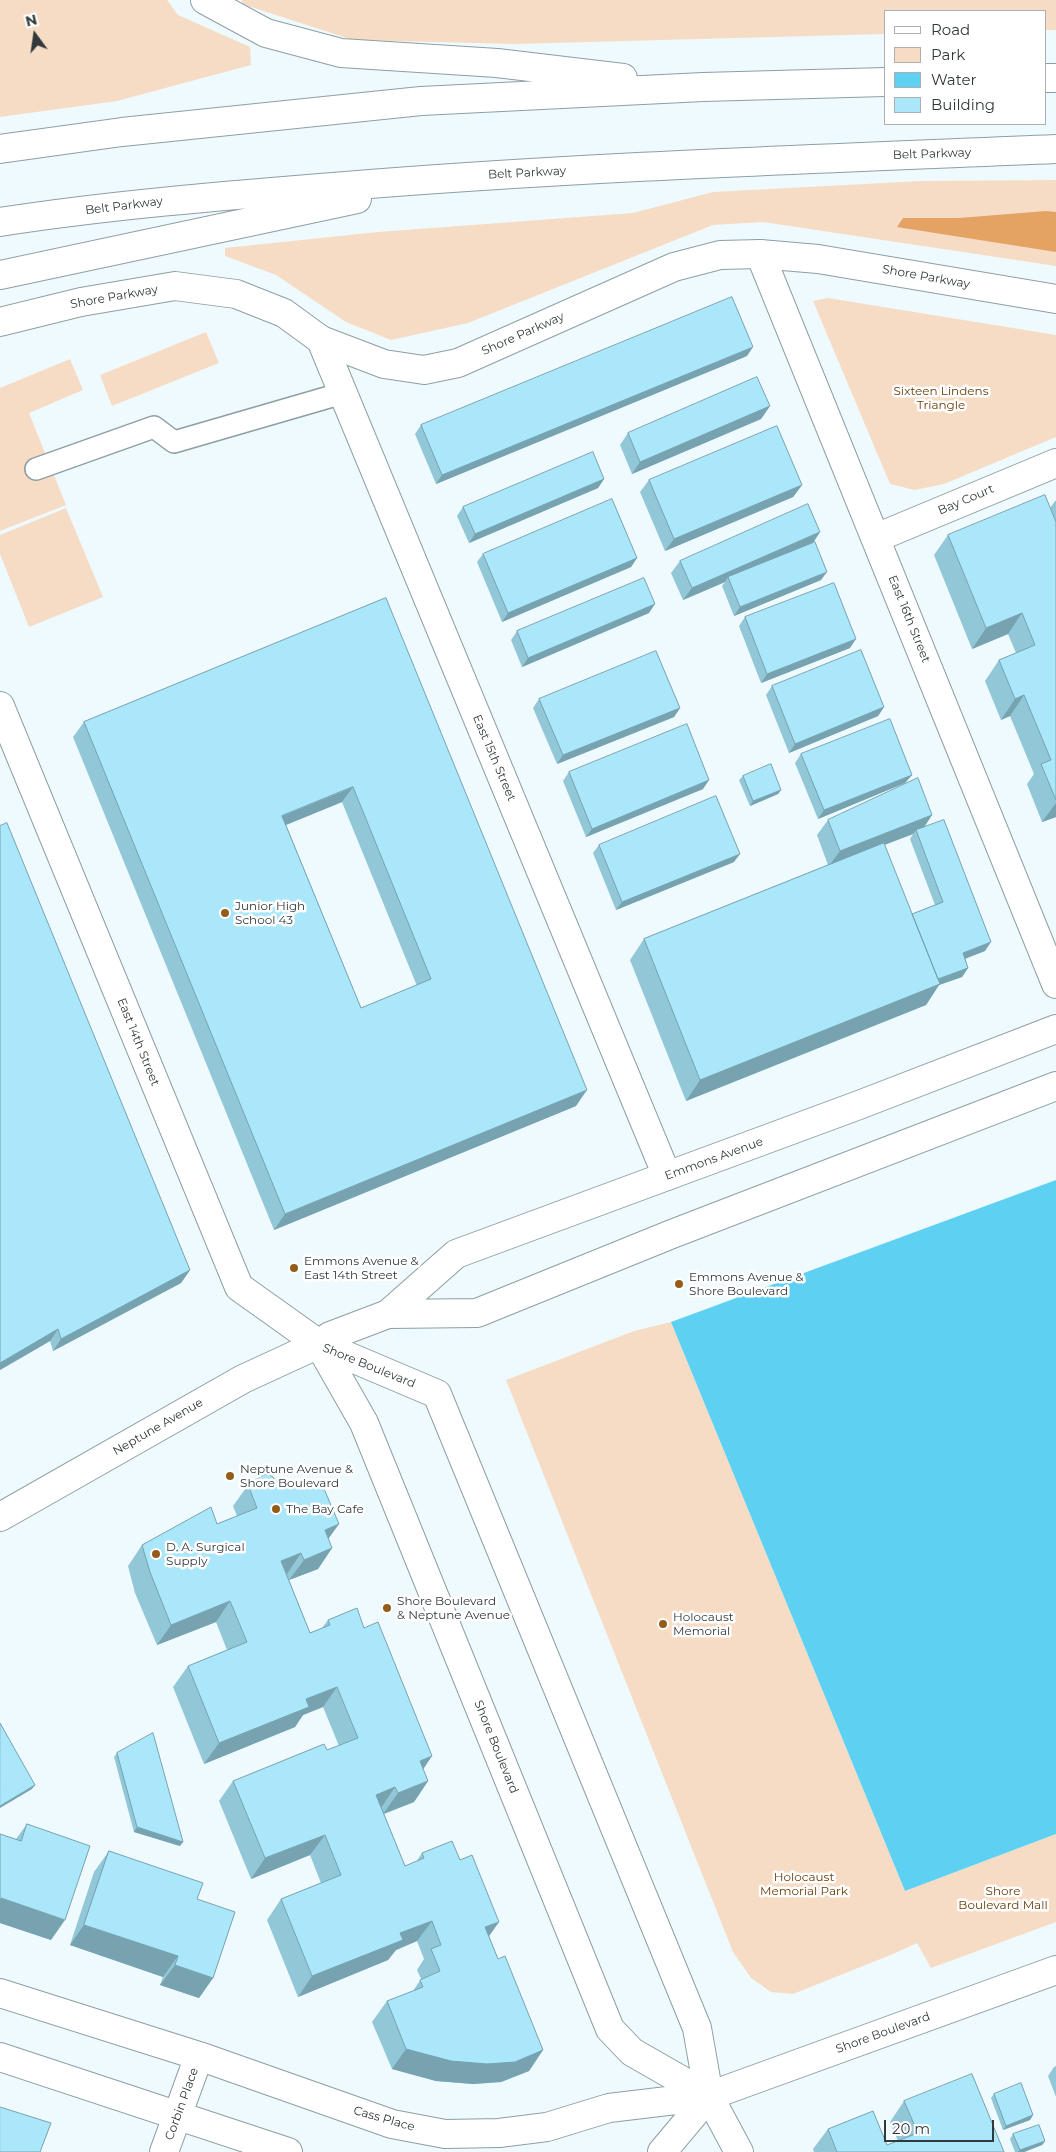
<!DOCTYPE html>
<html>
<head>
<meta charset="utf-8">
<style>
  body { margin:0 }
  #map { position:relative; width:1056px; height:2152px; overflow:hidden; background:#effafe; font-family:Montserrat,sans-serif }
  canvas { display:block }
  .legend { position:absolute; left:884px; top:10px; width:162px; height:115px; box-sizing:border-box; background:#fff; border:1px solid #adb0b1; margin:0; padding:6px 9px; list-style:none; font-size:15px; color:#32393b }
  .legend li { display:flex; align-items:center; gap:10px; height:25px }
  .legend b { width:25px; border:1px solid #adb0b1 }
  .north { position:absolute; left:10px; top:10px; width:50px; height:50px; -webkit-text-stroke:4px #fff; paint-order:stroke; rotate:346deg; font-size:14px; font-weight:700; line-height:20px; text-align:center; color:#32393b }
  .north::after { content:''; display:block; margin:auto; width:18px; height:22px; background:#32393b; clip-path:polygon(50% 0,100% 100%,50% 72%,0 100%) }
  .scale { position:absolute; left:884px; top:2120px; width:110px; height:22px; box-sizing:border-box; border:2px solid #32393b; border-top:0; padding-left:6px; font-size:15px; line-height:18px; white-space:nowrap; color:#32393b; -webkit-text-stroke:4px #fff; paint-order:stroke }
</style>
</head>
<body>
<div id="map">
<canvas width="1056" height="2152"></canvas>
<ul class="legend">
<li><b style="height:6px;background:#fff"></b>Road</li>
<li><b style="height:14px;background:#f6dcc5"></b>Park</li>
<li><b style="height:14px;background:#5ed1f2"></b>Water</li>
<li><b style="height:14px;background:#aae7fb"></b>Building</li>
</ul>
<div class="north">N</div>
<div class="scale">20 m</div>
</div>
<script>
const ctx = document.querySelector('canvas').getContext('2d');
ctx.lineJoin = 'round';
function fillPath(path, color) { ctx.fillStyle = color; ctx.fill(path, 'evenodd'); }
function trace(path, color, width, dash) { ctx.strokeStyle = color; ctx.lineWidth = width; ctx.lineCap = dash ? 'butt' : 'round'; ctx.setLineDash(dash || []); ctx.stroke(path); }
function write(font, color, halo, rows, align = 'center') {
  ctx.font = font + ' Montserrat,sans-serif'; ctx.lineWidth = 5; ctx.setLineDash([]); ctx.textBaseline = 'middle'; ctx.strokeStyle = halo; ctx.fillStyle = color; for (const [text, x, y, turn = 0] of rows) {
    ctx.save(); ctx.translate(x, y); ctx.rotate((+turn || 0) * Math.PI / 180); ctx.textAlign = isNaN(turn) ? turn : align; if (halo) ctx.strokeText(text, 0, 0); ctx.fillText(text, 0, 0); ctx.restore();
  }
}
fillPath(new Path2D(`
  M0 0H167L178 15 250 47 251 65 117 101 0 117Z
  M242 0H1056V30H1045V11H885V34L515 44 353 40 242 4Z
  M1056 180V266L763 222 713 225 468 323 391 340 346 322 276 275 225 256V248L378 232 633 213 713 192 921 181Z
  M828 298 1056 335V437L944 484 915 490 890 484 813 301Z
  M206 332 219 363 112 406 100 375Z
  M70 359 83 390 29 413 66 505 0 531V388Z
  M66 508 103 597 29 627 0 554V535Z
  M671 1322 905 1891 1056 1834V1922L931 1968 917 1943 893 1954 793 1994 771 1992 751 1978 733 1952 506 1380 634 1331Z`), '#f6dcc5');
fillPath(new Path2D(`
  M1046 211 1056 212V252L897 227 903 218H959Z`), '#e4a362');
fillPath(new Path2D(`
  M1056 1180V1834L905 1891 671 1322Z`), '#5ed1f2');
const lane = new Path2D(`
  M36 469 154 427 174 442 343 393`);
const street = new Path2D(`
  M760 254 1056 984
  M321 340 667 1176
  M876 538 1056 463
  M0 706 239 1287 319 1344
  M0 1993 199 2056 392 2124 445 2134 499 2133 547 2127 609 2108 709 2096
  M0 2057 288 2152
  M164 2152 199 2056
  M662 2152 709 2096`);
const secondary = new Path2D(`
  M0 322 81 302 175 286 236 294 284 313 321 340 384 364 424 370 458 363 674 267 720 255 760 254 818 259 1056 299
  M388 1314 456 1254 859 1105 1056 1029
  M319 1344 364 1423 610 2029 632 2052 709 2096 1056 1970
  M319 1344 437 1394 697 2028 709 2096 739 2152
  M0 1517 243 1379 319 1344 330 1336 388 1314 477 1313 672 1234 1056 1086`);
const highway = new Path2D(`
  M205 0 266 33 341 53 497 63 623 78
  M1045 78H1056
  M0 149 122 132 421 101 703 87 885 82
  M0 222C110 205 222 196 333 187 574 167 815 159 1056 149
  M0 275 357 199`);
trace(lane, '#8d9fa4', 24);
trace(street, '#8d9fa4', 30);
trace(secondary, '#8d9fa4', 30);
trace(highway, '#8d9fa4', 30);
trace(lane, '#fff', 21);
trace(street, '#fff', 28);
trace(secondary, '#fff', 28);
trace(highway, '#fff', 28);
fillPath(new Path2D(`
  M747 356 436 484 415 434 421 425Z
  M770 406 761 419 632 474 620 445 628 433Z
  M604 479 598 488 469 543 457 516 463 507Z
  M649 480 802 485 793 497 665 551 640 492Z
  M1055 501H1056V817L1042 822 1027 784 1034 774 1010 716 1001 720 985 681 999 660 1016 653 1008 634 972 649 934 555 948 535 1050 508Z
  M820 532 813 543 821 580 734 616 722 586 725 582 683 600 671 573 680 561Z
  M483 554 637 558 631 567 502 622 477 562Z
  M386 598 576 1106 274 1230 73 737 84 722ZM342 802 417 986 361 1008 286 825Z
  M649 613 522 667 511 640 517 631Z
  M745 617 850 648 761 683 739 626Z
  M772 686 884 707 878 716 789 753 766 695Z
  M539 699 680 708 674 717 557 764 533 708Z
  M801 754 912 775 905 783 818 819 795 763Z
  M569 772 703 789 586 837 563 781Z
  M743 776 781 790 778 794 750 806 739 780Z
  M932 815 924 828 985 951 965 958 968 968 962 977 939 985 926 1005 686 1101 630 960 644 939 828 865 817 835 828 820ZM913 834 910 839 935 905 912 914 884 845Z
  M0 826 190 1270 181 1283 53 1351 50 1341 0 1370Z
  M599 845 734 862 616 910 593 853Z
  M277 1483 328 1539 332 1548 318 1569 289 1580 310 1633 322 1628 328 1620 423 1769 428 1781 414 1802 384 1814 405 1866 416 1862 422 1853 489 1936 498 1959 543 2050 529 2071 501 2082 473 2084 436 2081 392 2069 372 2022 387 2001 413 1991 421 1979 417 1970 424 1959 417 1941 396 1950 388 1960 298 1997 267 1920 281 1899 321 1883 310 1855 251 1879 219 1801 233 1781 327 1750 339 1746 323 1707 303 1715 295 1727 204 1764 173 1687 188 1666 227 1650 216 1622 157 1645 135 1593 128 1566 142 1545 217 1524 237 1516 233 1506 248 1485Z
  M117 1753 180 1846 134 1832 114 1757Z
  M27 1824 51 1940 0 1923V1834L16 1839Z
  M109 1851 197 1899 213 1978 199 1998 160 1985 163 1977 70 1945 94 1872Z
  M1056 2066V2097L1048 2076 1054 2067Z
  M994 2094 1033 2115 1030 2120 1003 2130 991 2098Z
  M904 2101 1004 2152H814L813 2149 828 2129 887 2145 898 2141 890 2122Z
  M1013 2134 1045 2141 1042 2145 1024 2152H1015L1010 2139Z`), '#92c7d8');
fillPath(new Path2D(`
  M753 347 747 356 436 484 442 475Z
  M770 406 761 419 632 474 640 462Z
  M604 479 598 488 469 543 475 534Z
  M802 485 793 497 665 551 674 539Z
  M820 532 812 544 728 577 725 582 683 600 692 588Z
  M637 558 631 567 502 622 508 613Z
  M827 572 821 580 734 616 740 607Z
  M655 604 649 613 522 667 528 658Z
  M1022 613 1008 634 972 649 986 628Z
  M856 639 850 648 761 683 767 674Z
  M1024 695 1010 716 1001 720 1015 699Z
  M884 707 878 716 789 753 795 744Z
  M680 708 674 717 557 764 563 755Z
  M912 775 905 783 818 819 824 810Z
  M709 780 703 789 586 837 592 829Z
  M353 787 342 802 271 831 282 816Z
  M781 790 778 794 750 806 753 801Z
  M1056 803V817L1042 822Z
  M932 815 921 831 916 830 913 834 829 866 840 851Z
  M740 854 734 862 616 910 622 902Z
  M991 942 985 951 957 962 963 953Z
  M968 968 962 977 939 985 926 1005 686 1101 700 1080 937 980Z
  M587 1090 576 1106 274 1230 285 1214Z
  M190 1270 181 1283 53 1351 61 1339Z
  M58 1329 50 1341 0 1370V1363Z
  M339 1524 324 1545 325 1530Z
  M332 1548 318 1569 289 1580 304 1560Z
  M301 1553 287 1574 281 1561Z
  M230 1601 216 1622 157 1645 171 1625Z
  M337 1687 323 1707 303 1715 295 1727 204 1764 219 1743 306 1699Z
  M432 1756 418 1777 420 1761Z
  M428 1781 414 1802 383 1814 398 1793Z
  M35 1785 32 1789 0 1808V1806Z
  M395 1787 381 1808 376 1795Z
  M137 1827 183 1842 180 1846 134 1832Z
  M325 1835 310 1855 251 1879 265 1858Z
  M1 1898 65 1920 51 1940 0 1923V1900Z
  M432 1921 417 1941 396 1950 388 1960 298 1997 312 1976 400 1933Z
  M499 1922 485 1942V1927Z
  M84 1925 178 1956 163 1977 70 1945Z
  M175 1965 213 1978 199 1998 160 1985Z
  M406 2049 543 2050 529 2071 501 2082 473 2084 436 2081 392 2069Z
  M1033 2115 1030 2120 1003 2130 1006 2126Z
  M1045 2141 1042 2145 1024 2152H1018L1020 2150Z`), '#77a2b0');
const building = new Path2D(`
  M732 297 753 347 442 475 421 425Z
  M757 377 770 406 640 462 628 433Z
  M777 426 802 485 674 539 649 480Z
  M593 452 604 479 475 534 463 507Z
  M1045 495 1056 522V800L1041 764 1051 760 1024 695 1015 699 999 660 1035 645 1022 613 986 628 948 535Z
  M612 499 637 558 508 613 483 554Z
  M808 504 820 532 692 588 680 561Z
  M815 542 827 572 740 607 728 577Z
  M644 578 655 604 528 658 517 631Z
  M834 583 856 639 767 674 745 617Z
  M386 598 587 1090 285 1214 84 722ZM353 787 431 979 361 1008 282 816Z
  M861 650 884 707 795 744 772 686Z
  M656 651 680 708 563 755 539 699Z
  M890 719 912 775 824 810 801 754Z
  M687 724 709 780 592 829 569 772Z
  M771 764 781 790 753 801 743 776Z
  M918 778 932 815 840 851 828 820Z
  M716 796 740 854 622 902 599 845Z
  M944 820 991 942 963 953 968 968 938 979 912 914 943 902 916 830Z
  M7 823 190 1270 61 1339 58 1329 0 1363V826Z
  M884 843 940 984 700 1080 644 939Z
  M268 1474 273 1477 277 1483H292L306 1487 316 1484 325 1491 339 1524 325 1530 332 1548 304 1560 301 1553 281 1561 310 1633 330 1625 328 1620 357 1608 364 1628 378 1622 432 1756 420 1761 428 1781 398 1793 395 1787 376 1795 405 1866 424 1858 422 1853 452 1841 460 1860 472 1855 499 1922 485 1927 498 1959 505 1956 543 2050 515 2062 487 2064 451 2061 406 2049 387 2001 423 1987 420 1980 440 1971 431 1949 441 1945 432 1921 400 1933 403 1940 312 1976 281 1899 341 1875 325 1835 265 1858 233 1781 324 1744 327 1750 358 1738 337 1687 306 1699 309 1707 219 1743 188 1666 247 1642 230 1601 171 1625 150 1572 142 1545 211 1507 217 1524 257 1508 248 1485 263 1475Z
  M0 1723 35 1785 0 1806Z
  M153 1733 183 1842 137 1827 117 1753Z
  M27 1824 90 1846 65 1920 1 1898 0 1903V1834L21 1841Z
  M109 1851 203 1883 197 1899 235 1912 213 1978 175 1965 178 1956 84 1925Z
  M972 2074 1004 2152H837L828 2129 873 2111 887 2145 918 2133 904 2101Z
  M1021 2083 1033 2115 1006 2126 994 2094Z
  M0 2107 51 2123 40 2152H0Z
  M1039 2125 1045 2141 1020 2150 1013 2134Z`);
fillPath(building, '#aae7fb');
trace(building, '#77a2b0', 1);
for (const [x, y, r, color] of [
  [225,913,5,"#955c19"],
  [294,1268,5,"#955c19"],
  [679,1284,5,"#955c19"],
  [230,1476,5,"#955c19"],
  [276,1509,5,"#955c19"],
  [156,1554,5,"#955c19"],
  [387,1608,5,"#955c19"],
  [663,1624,5,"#955c19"]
]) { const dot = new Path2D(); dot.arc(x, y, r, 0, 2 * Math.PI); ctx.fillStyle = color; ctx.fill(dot); trace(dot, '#fff', 2); }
write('12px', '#32393b', '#fff', [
  ["Belt Parkway",932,154,-2],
  ["Belt Parkway",527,173,-3],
  ["Belt Parkway",124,206,-7],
  ["Shore Parkway",926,277,10],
  ["Shore Parkway",114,297,-10],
  ["Shore Parkway",523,334,-24],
  ["Bay Court",966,500,-23],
  ["East 16th Street",909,619,68],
  ["East 15th Street",494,758,67],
  ["East 14th Street",138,1042,68],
  ["Emmons Avenue",714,1159,-20],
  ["Shore Boulevard",369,1366,22],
  ["Neptune Avenue",158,1427,-30],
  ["Shore Boulevard",496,1747,68],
  ["Shore Boulevard",883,2033,-20],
  ["Corbin Place",182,2104,-70],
  ["Cass Place",384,2119,16]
]);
write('12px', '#683e09', '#fff', [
  ["Sixteen Lindens",941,391],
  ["Triangle",941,405],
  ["Holocaust",804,1877],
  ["Memorial Park",804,1891],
  ["Shore",1003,1891],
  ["Boulevard Mall",1003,1905]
]);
write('12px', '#32393b', '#fff', [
  ["Junior High",235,906],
  ["School 43",235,920],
  ["Emmons Avenue &",304,1261],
  ["East 14th Street",304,1275],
  ["Emmons Avenue &",689,1277],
  ["Shore Boulevard",689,1291],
  ["Neptune Avenue &",240,1469],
  ["Shore Boulevard",240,1483],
  ["The Bay Cafe",286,1509],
  ["D. A. Surgical",166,1547],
  ["Supply",166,1561],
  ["Shore Boulevard",397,1601],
  ["& Neptune Avenue",397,1615],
  ["Holocaust",673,1617],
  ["Memorial",673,1631]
], 'left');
</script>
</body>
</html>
